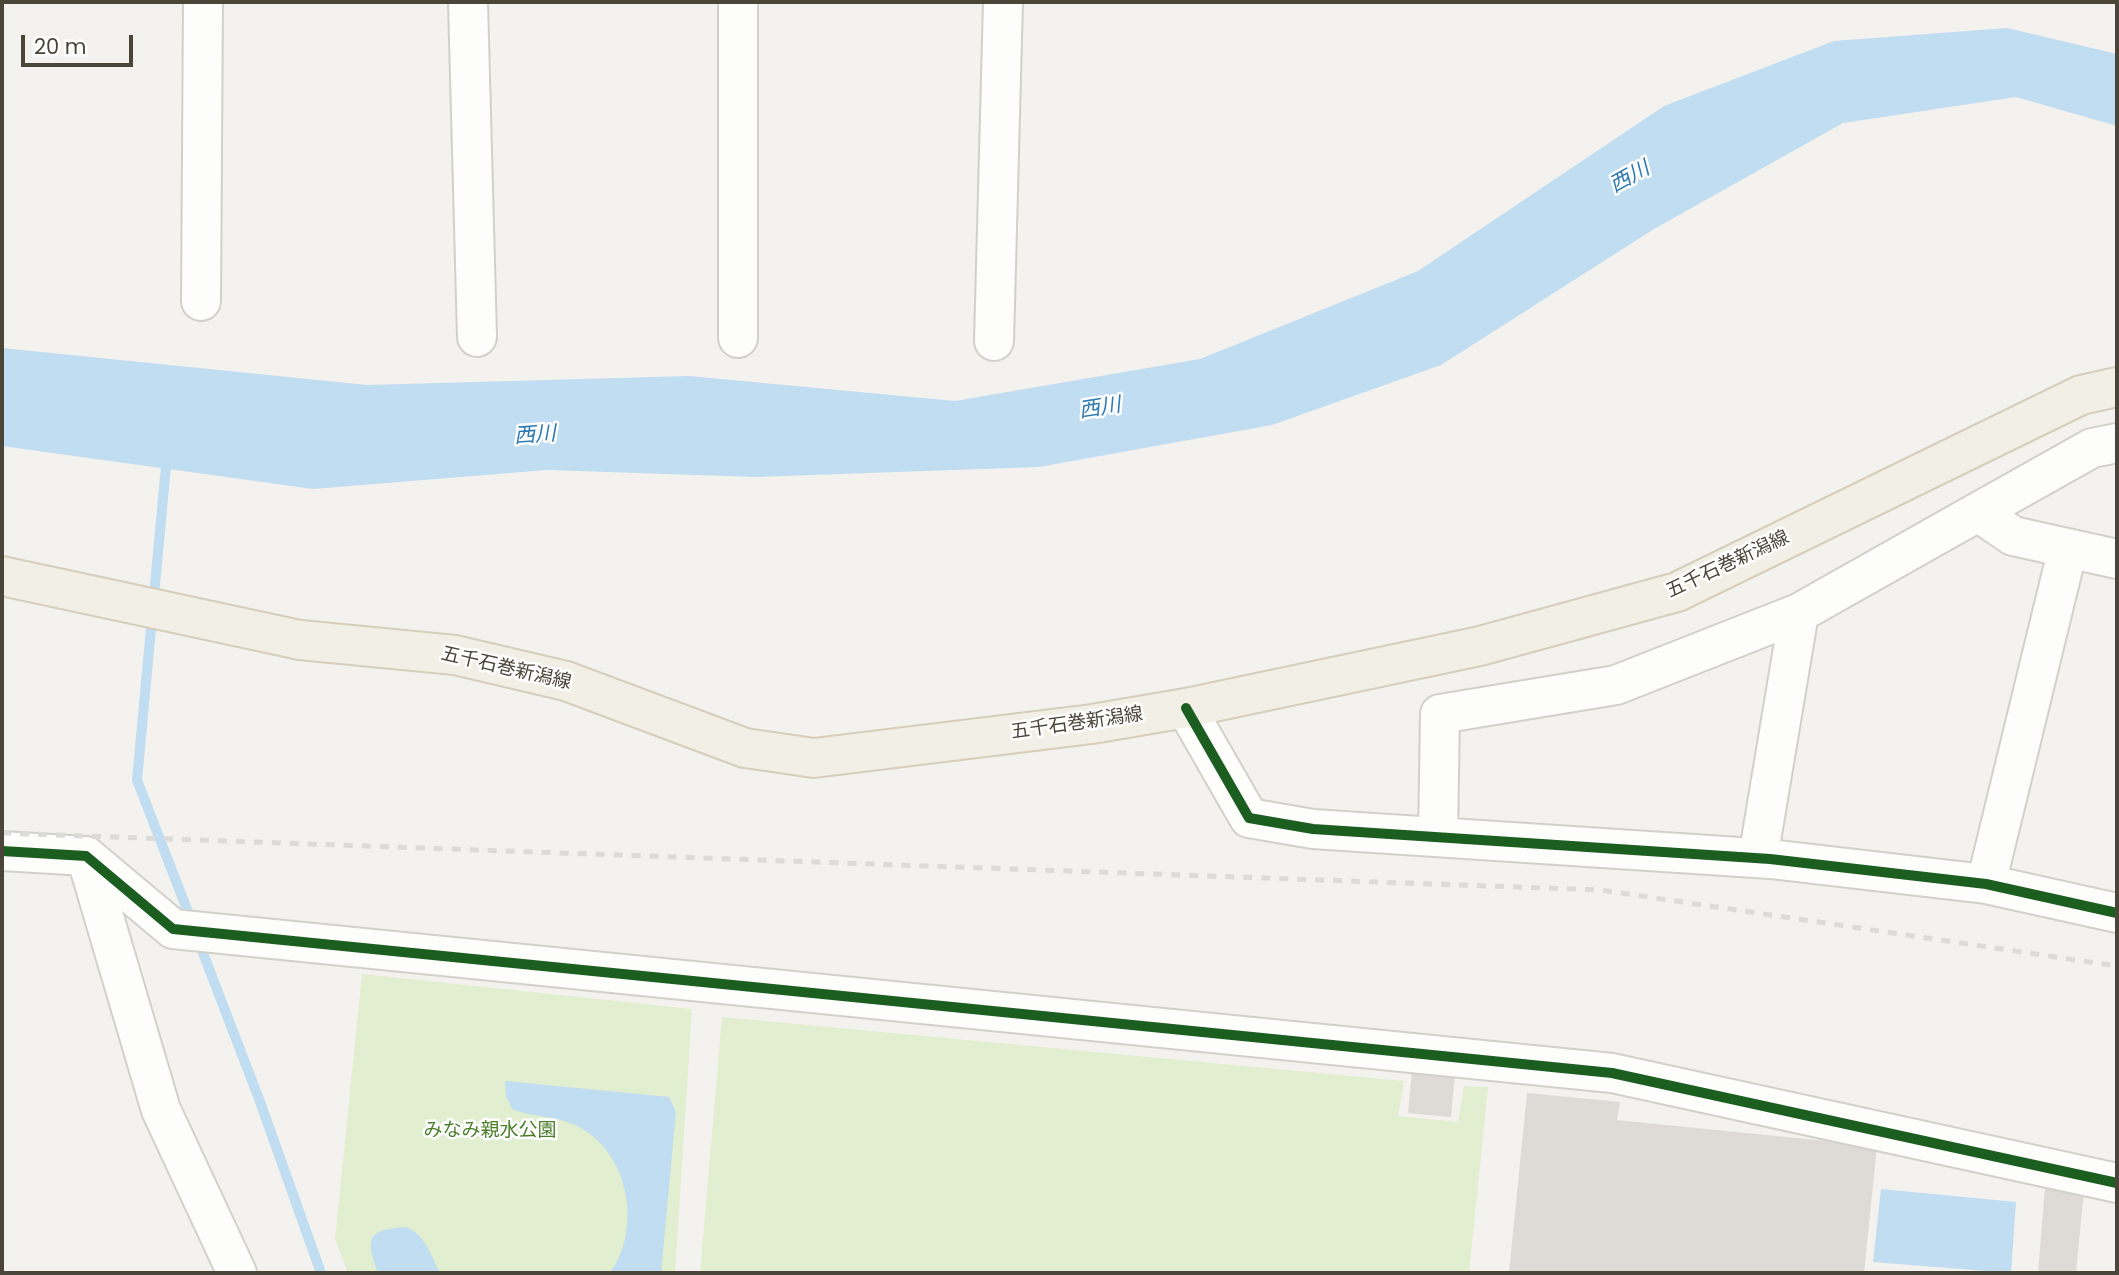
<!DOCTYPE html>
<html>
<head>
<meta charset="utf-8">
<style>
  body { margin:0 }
  #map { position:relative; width:2119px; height:1275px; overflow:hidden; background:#f4f2ee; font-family:Poppins,sans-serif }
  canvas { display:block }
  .frame { position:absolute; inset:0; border:4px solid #4b4439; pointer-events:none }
  .scale { position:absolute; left:21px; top:35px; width:112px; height:32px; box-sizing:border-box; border:4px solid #4b4439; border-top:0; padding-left:9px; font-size:21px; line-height:24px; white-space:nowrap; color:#4b4439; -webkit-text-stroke:5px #fff; paint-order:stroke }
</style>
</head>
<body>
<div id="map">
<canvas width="2119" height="1275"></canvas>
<div class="frame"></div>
<div class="scale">20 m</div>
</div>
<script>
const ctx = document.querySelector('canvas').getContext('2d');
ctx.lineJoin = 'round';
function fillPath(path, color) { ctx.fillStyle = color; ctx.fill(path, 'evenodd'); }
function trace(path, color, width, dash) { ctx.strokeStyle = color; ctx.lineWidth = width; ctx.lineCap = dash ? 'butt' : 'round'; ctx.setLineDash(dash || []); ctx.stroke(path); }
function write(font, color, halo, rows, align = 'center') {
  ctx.font = font + ' Poppins,"Noto Sans JP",sans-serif'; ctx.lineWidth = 5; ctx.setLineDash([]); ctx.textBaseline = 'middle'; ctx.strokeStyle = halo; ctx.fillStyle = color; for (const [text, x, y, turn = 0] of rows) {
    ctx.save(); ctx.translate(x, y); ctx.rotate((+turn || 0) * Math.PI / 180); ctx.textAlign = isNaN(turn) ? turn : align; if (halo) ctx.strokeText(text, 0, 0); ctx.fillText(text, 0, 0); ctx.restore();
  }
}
fillPath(new Path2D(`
  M362 974 692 1009 675 1273H348L335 1239Z
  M722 1017 1404 1081 1398 1116 1458 1122 1464 1086 1488 1087 1469 1273H700Z`), '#e1eecf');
fillPath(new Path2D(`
  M2007 28 2117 54V126L2016 97 1843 123 1654 229 1441 365 1272 425 1039 467 756 477 547 470 313 489 2 446V348L367 385 689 376 955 401 1200 359 1418 271 1664 106 1834 41Z
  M505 1081 669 1097 676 1112 661 1273H610C642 1229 630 1154 579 1127 557 1115 533 1118 512 1109L506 1096Z
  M1881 1189 2016 1202 2011 1273 1873 1262Z
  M405 1227C425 1233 431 1256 440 1273H378C365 1238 367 1230 405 1227Z`), '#c0ddf1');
trace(new Path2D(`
  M167 455 137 780 193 925
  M198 940 259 1099 321 1273`), '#c0ddf1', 10);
fillPath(new Path2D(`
  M1412 1070 1455 1074 1451 1117 1408 1113Z
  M1527 1093 1620 1102 1617 1120 1877 1146 1864 1273H1509Z
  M2045 1187 2084 1191 2076 1273H2038Z`), '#dedbd6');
const minor = new Path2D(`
  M468 2 477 337
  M738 2V338
  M201 301 203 2
  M994 341 1003 2
  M1978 512 2092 448 2117 443
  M1186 708 1249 818 1313 829 1770 859 1986 884 2117 913
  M1438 837 1440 714 1616 685 1799 613
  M2 851 86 856 173 929 1612 1073 2117 1183
  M86 856 161 1110 237 1273
  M1758 858 1799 613 1978 512 2013 536 2117 559
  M1986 884 2068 548`);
const major = new Path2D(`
  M2 576 300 640 455 655 566 681 745 748 814 758 1092 724 1186 708 1480 646 1677 592 2081 395 2117 387`);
trace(minor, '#d2d0cb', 42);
trace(major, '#d6cebb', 42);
trace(minor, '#fdfdfc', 38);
trace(major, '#f2efe6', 38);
trace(new Path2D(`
  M2 833 1601 890 2117 966`), '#dbdbda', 5, [9, 9]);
trace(new Path2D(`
  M1186 708 1249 818 1313 829 1770 859 1986 884 2117 913
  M2 851 86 856 173 929 1612 1073 2117 1183`), '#1b5e20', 10);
write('19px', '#4b4439', '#fff', [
  ["五千石巻新潟線",1728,565,-25],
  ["五千石巻新潟線",506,669,13],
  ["五千石巻新潟線",1077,724,-8]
]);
write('19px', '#4a7f2a', '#fff', [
  ["みなみ親水公園",490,1131]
]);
write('italic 21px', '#2e7ab2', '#fff', [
  ["西川",1630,178,-29],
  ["西川",1100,409,-9],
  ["西川",535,436,-4]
]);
</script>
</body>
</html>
